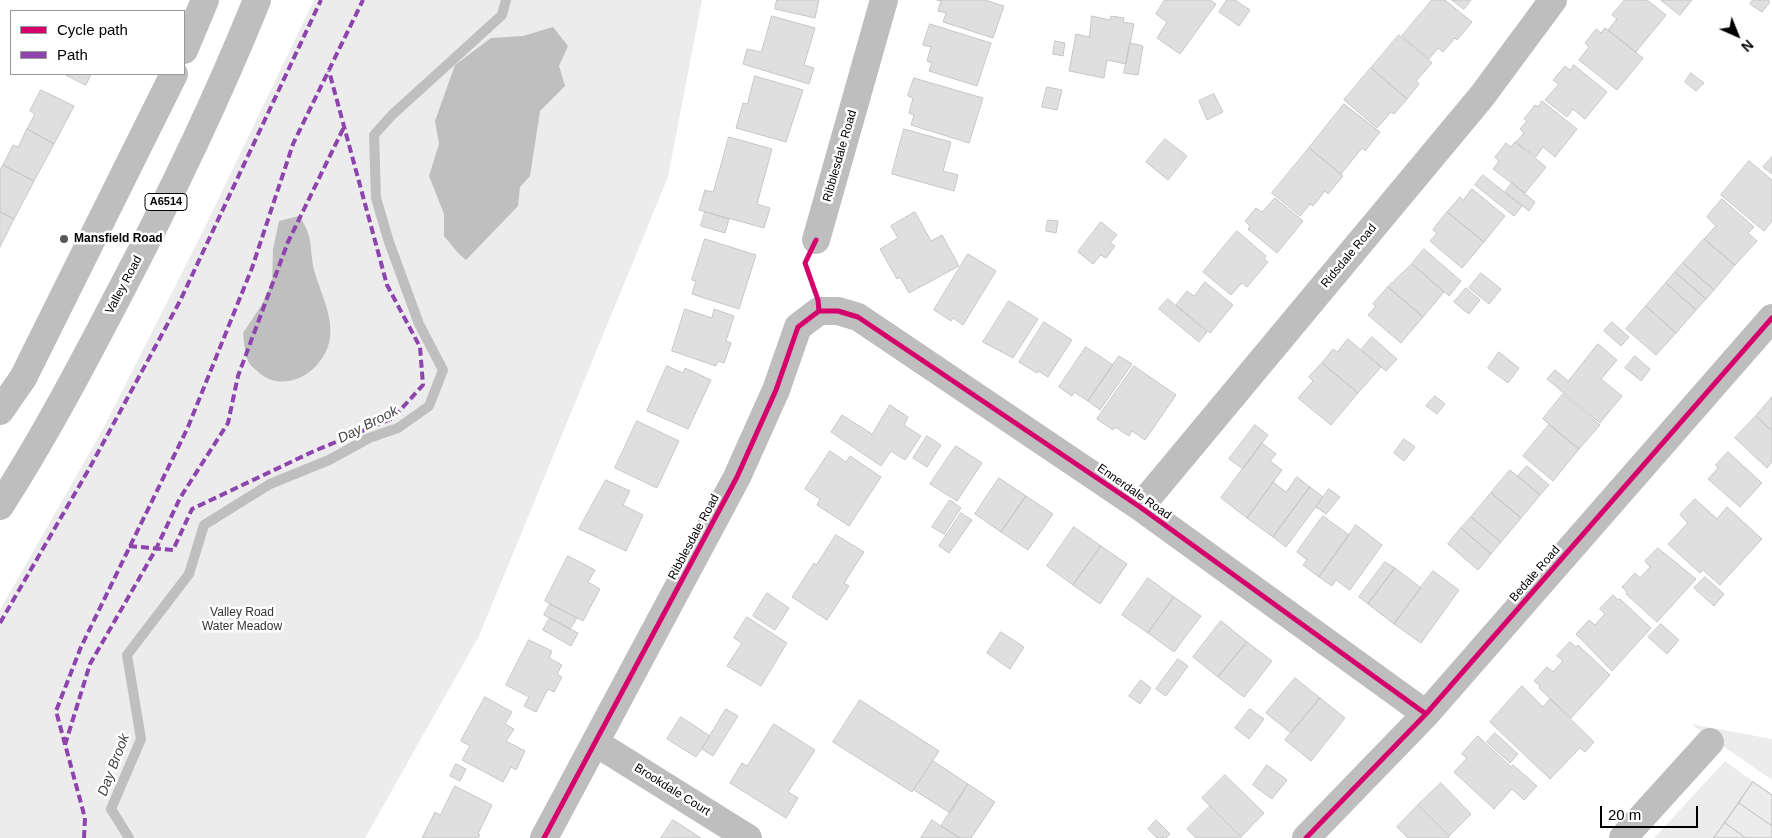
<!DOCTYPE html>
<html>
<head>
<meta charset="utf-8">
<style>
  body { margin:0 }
  #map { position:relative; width:1772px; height:838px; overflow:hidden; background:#fff; font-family:Helvetica,sans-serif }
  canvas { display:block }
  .legend { position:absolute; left:10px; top:10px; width:175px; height:65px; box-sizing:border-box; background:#fff; border:1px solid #999; margin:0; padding:6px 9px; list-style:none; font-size:15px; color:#000 }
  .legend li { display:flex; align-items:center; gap:10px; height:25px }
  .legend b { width:25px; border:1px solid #999 }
  .north { position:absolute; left:1712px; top:10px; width:50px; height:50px; -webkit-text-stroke:4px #fff; paint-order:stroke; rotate:136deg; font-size:14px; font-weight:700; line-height:20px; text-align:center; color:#000 }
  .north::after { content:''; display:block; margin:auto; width:18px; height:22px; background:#000; clip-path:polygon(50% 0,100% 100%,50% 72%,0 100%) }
  .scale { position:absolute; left:1600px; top:806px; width:98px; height:22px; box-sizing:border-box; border:2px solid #000; border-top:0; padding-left:6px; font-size:15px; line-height:18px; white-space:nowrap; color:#000; -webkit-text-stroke:4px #fff; paint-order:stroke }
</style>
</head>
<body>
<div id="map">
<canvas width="1772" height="838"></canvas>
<ul class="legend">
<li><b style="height:6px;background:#d6006c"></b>Cycle path</li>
<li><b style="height:6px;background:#8e44ad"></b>Path</li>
</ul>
<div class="north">N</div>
<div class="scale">20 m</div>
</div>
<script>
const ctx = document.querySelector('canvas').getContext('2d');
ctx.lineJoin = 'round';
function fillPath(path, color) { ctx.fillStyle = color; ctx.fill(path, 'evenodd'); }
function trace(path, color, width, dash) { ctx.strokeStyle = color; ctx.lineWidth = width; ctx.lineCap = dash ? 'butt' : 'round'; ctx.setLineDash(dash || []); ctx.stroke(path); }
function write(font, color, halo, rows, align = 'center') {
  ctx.font = font + ' Helvetica,sans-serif'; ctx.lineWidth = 5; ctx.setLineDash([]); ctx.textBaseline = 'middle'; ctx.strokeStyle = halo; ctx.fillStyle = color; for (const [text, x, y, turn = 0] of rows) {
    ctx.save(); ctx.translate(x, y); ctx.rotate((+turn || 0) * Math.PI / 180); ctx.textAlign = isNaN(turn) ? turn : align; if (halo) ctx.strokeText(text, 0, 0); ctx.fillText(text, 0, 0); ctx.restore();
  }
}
fillPath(new Path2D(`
  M314 0H702L668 177 479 636 365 838H0V610L103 429 204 229Z
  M1691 724 1772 739V780Z
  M1725 761 1772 795V838H1654Z`), '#ececec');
fillPath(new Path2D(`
  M553 27 568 46 559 66 565 86 540 111 530 176 520 187 518 206 466 260 458 253 444 236V214L429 176 439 144 435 121 455 65 491 38 523 36Z
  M299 216C314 237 309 247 314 270 320 291 333 316 330 337 326 371 284 397 257 371 255 369 251 366 249 363 245 355 244 342 243 333L261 306 272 283 273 249 279 221Z`), '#bfbfbf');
trace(new Path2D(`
  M129 838 111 809 141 739 127 655 189 574 204 525 270 484 329 460 369 438 398 428 429 406 443 370 419 324 389 242 376 198 374 135 392 115 502 15 506 0`), '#bfbfbf', 10);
const building = new Path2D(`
  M777 0H819L815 18 775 9Z
  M937 0H985L1004 6 993 38 943 22 946 13 938 11 941 1Z
  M1165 0H1210L1216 4 1180 54 1157 38 1167 22 1156 14Z
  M1227 0H1235L1250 10 1239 26 1219 12Z
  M1432 0H1445L1472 22 1457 40 1455 38 1443 52 1438 48 1429 59 1402 36Z
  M1452 0H1471L1464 9Z
  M1625 0H1647L1666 15 1636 52 1608 30 1617 19 1612 15Z
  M1661 0H1692L1680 15Z
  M1753 0H1768L1770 2 1762 12 1750 4Z
  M772 16 815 28 804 65 814 68 809 84 743 64 747 49 761 52Z
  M1092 16 1110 20 1111 16 1124 18 1123 22 1134 24 1126 64 1107 60 1104 78 1069 71 1076 34 1089 37Z
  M930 24 991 43 977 86 929 71 932 63 927 61 931 47 923 45Z
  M1605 28 1643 58 1617 90 1579 60 1589 47 1585 43 1596 29 1601 33Z
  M1399 35 1432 63 1416 81 1419 84 1407 99 1371 68Z
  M1055 41 1065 43 1063 56 1053 54Z
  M1130 43 1143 46 1138 75 1124 73Z
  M1574 65 1607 92 1585 119 1573 109 1567 117 1545 100 1559 84 1553 80 1565 66 1570 70Z
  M1371 68 1407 99 1394 114 1391 112 1377 128 1344 100Z
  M1691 73 1704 83 1696 91 1685 82Z
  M64 74H91L86 85Z
  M755 76 803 90 786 142 736 128 743 103 747 104Z
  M914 78 983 98 969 143 911 125 914 115 909 113 913 98 908 96Z
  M1047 87 1062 90 1057 110 1042 107Z
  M41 90 74 106 54 144 27 129 35 114 30 111Z
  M1214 94 1223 112 1207 120 1199 101Z
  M1542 101 1577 129 1555 157 1543 147 1536 157 1516 142 1524 133 1520 129 1527 121 1524 119 1535 105 1538 107Z
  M1344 104 1380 132 1365 151 1362 148 1341 174 1309 148Z
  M27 129 54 144 34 181 3 165 13 145 18 147Z
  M904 129 951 142 943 171 958 175 954 191 892 174Z
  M729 137 772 149 757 204 770 208 764 228 699 210 705 190 713 192Z
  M1165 139 1187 156 1168 180 1146 162Z
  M1515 142 1546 167 1525 193 1493 169 1499 161 1495 157 1506 143 1511 147Z
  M1309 148 1343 176 1328 194 1325 191 1313 206 1310 204 1300 216 1272 193Z
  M1772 157V174L1763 167Z
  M1749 161 1772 180V221L1764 231 1721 195Z
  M3 165 34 181 14 219 0 212V170Z
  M1483 175 1522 206 1514 216 1475 185Z
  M1512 183 1535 202 1529 211 1505 192Z
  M1472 189 1505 216 1484 242 1447 212 1460 197 1463 200Z
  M1275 198 1303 221 1277 253 1248 229 1250 226 1245 221 1256 208 1262 212Z
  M1722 199 1754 227 1748 233 1757 241 1735 265 1704 239 1716 226 1707 217Z
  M0 212 14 219 0 247Z
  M705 212 729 219 725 233 701 226Z
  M915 212 931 241 942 235 959 266 909 293 900 277 897 279 880 249 898 238 891 226Z
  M1447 212 1484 242 1462 268 1430 241 1437 233 1433 230Z
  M1048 220 1058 221 1056 233 1046 231Z
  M1101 222 1117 235 1110 243 1115 246 1106 258 1101 255 1093 264 1078 252Z
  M1237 231 1266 256 1264 259 1268 262 1247 287 1242 283 1231 295 1203 272Z
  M705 239 756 255 739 309 692 294 696 281 692 280Z
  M1704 239 1735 265 1714 290 1683 263Z
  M1424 249 1461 281 1449 296 1412 264Z
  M968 254 996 271 963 325 953 318 951 321 934 310Z
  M1683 263 1714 290 1706 299 1675 272Z
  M1412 264 1444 292 1423 317 1388 287Z
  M1675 272 1706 299 1696 310 1666 283Z
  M1481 273 1501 289 1489 304 1469 288Z
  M1205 282 1233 305 1210 333 1176 305 1187 291 1194 296Z
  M1666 283 1696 310 1676 333 1646 306Z
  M1388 287 1423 317 1401 343 1368 315 1376 306 1373 304Z
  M1466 288 1480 300 1469 314 1454 302Z
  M1168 299 1207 332 1199 342 1159 309Z
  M1009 301 1038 319 1013 358 983 342Z
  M1646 306 1676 333 1656 355 1626 329Z
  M685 309 712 318 714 309 734 316 726 341 731 343 724 363 718 361 716 366 672 351Z
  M1044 322 1072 340 1048 377 1038 371 1037 373 1019 362Z
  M1612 322 1629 337 1621 346 1604 331Z
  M1372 337 1397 359 1386 371 1361 350Z
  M1348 339 1381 367 1358 393 1322 363 1333 349 1337 352Z
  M1598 344 1617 360 1601 379 1622 396 1600 423 1547 379 1555 370 1568 381Z
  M1086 347 1113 365 1088 401 1074 392 1072 396 1059 387Z
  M1499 352 1519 368 1508 383 1488 368Z
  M1119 356 1132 364 1100 410 1088 401Z
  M1635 356 1650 369 1641 381 1625 368Z
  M1322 363 1358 393 1331 425 1298 398 1313 381 1309 377Z
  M667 366 683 373 685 368 711 380 688 429 647 411Z
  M1134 366 1176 395 1145 440 1132 431 1129 436 1115 427 1113 430 1097 419Z
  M1563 394 1600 425 1579 449 1543 419Z
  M1435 396 1445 404 1437 414 1426 406Z
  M1772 397V431L1756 416Z
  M890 405 908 417 904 425 921 436 905 460 891 451 881 466 831 432 842 415 872 434Z
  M1756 416 1772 431V462L1767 468 1735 438Z
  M637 421 679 441 657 488 615 468Z
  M1255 425 1268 435 1243 469 1229 459Z
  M1549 425 1579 449 1553 481 1523 456Z
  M927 436 941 445 927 467 913 458Z
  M1404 439 1415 447 1404 461 1394 453Z
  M1262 443 1276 454 1270 461 1282 470 1247 518 1221 498Z
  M956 446 982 463 957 501 930 484Z
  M830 451 846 462 850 456 881 477 849 526 817 505 820 499 805 489Z
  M1728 452 1762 483 1740 507 1708 479 1718 468 1716 465Z
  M1527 466 1549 485 1540 495 1518 476Z
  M1510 470 1540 495 1521 518 1491 493Z
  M1297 477 1310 487 1273 537 1247 518 1273 482 1286 492Z
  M999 478 1026 496 1001 532 975 514Z
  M606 480 630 491 623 505 643 515 626 551 579 529Z
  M1310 487 1323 497 1286 547 1273 537Z
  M1329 489 1340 497 1326 514 1316 507Z
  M1491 493 1521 518 1501 542 1471 517Z
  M1026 496 1053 514 1028 550 1001 532Z
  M1695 499 1717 519 1727 507 1762 539 1720 585 1703 570 1700 573 1668 544 1688 523 1680 515Z
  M950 500 961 508 944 534 932 527Z
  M961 513 972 520 949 553 939 546Z
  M1323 516 1349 535 1319 577 1303 565 1307 560 1297 552Z
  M1471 517 1501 542 1491 554 1461 528Z
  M1356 525 1382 545 1350 590 1336 580 1332 586 1319 577Z
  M1074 527 1101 546 1073 585 1047 566Z
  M1461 528 1491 554 1478 570 1448 544Z
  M836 535 864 552 844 583 849 586 827 620 792 597 814 563 816 565Z
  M1101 546 1127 564 1100 604 1073 585Z
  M1658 548 1696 579 1657 622 1626 594 1627 592 1622 587 1635 573 1640 578 1650 567 1645 561Z
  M568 556 595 570 588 582 600 589 583 621 545 601Z
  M1385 562 1395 568 1368 604 1359 597Z
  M1395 568 1421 588 1394 624 1368 604Z
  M1433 571 1459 590 1421 643 1394 624Z
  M1705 577 1724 594 1714 606 1694 588Z
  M1148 578 1174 597 1148 633 1122 615Z
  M767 593 789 608 775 630 753 616Z
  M1613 595 1618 600 1620 599 1651 628 1612 671 1576 634 1589 620 1595 625 1605 614 1600 609Z
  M1174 597 1201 616 1174 652 1148 633Z
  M550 604 577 618 570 629 544 615Z
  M747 617 787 643 761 686 727 666 742 643 734 638Z
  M550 618 578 633 571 646 543 630Z
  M1221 621 1247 642 1218 677 1193 657Z
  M1661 624 1679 640 1667 654 1648 637Z
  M1001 632 1024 647 1010 669 987 653Z
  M529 640 552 651 549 658 562 665 557 674 562 677 554 692 548 689 536 712 524 706 529 697 506 685Z
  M1247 642 1272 661 1244 697 1218 677Z
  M1570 642 1576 647 1578 645 1610 675 1571 718 1539 688 1540 686 1534 681 1547 667 1553 672 1563 661 1557 656Z
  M1178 659 1188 666 1166 696 1156 689Z
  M1295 678 1320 698 1291 733 1266 713Z
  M1141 680 1151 688 1140 704 1129 696Z
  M1522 686 1543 707 1550 699 1594 742 1585 752 1580 748 1550 779 1490 722Z
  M485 697 512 712 505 724 514 729 506 741 525 751 516 770 511 767 503 782 462 760 470 746 461 741Z
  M1320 698 1345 718 1311 761 1285 740Z
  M860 700 939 751 912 792 833 742Z
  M726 709 738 716 713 756 702 749Z
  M1250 709 1264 719 1249 739 1235 728Z
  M681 717 710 736 696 757 667 739Z
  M774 724 815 750 788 792 798 798 786 818 730 783 742 763 747 766Z
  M1495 733 1518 754 1510 763 1487 742Z
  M1478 736 1511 767 1513 765 1537 786 1524 800 1512 789 1494 809 1454 772 1467 758 1462 754Z
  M933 761 968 784 950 813 914 790Z
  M456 764 466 769 460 781 450 776Z
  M1267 765 1287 780 1272 799 1253 785Z
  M1225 775 1264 813 1241 837 1202 798Z
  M1753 782 1772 795V826L1739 803Z
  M1753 782 1772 795V838H1714Z
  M1441 783 1471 814 1449 836 1418 805Z
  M968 784 995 802 971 838H960L941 826Z
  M455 786 492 805 478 834 480 835 478 838H422L435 812 440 815Z
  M1739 803 1772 826V838H1746L1725 823Z
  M1418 805 1449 836 1448 838H1408L1397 827Z
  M1210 806 1241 837 1240 838H1196L1187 829Z
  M673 820 701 838H661Z
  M932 820 941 826 960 838H921Z
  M1156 820 1170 834 1166 838H1157L1148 829Z
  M1725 823 1746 838H1714Z`);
fillPath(building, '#dfdfdf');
trace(building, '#c7c7c7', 1);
trace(new Path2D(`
  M816 240 884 0
  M1140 507 1482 96 1553 0
  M596 743 748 838
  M544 838 737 477 776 390 798 327 819 311H838L858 317 1140 507 1426 714
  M1306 838 1426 714 1772 318
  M1623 838 1710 742`), '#bebebe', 28);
trace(new Path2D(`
  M184 50 205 0
  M0 411 23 378 174 74
  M0 506C43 439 80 369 117 298 168 201 216 102 257 0`), '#bebebe', 28);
trace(new Path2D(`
  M129 546 173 550 192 509 312 452 393 418 423 385 420 347 387 285 329 71
  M0 623 89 469 180 301 321 0
  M65 745 90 664 156 549 180 498 228 423 238 376 288 242 344 127
  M84 838 85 818 56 711 81 647 188 427 252 268 293 144 363 0`), '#8e44ad', 4, [8, 4]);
trace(new Path2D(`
  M816 240 805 263 818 300 819 311
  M819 311H838L858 317 1140 507 1426 714
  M544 838 737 477 776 390 798 327 819 311
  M1306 838 1426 714 1772 318`), '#d6006c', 5);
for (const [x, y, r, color] of [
  [64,239,5,"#595959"]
]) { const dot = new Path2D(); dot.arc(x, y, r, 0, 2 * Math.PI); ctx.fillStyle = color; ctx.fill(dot); trace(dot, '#fff', 2); }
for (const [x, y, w] of [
  [166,202,42]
]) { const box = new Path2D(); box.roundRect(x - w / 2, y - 8.5, w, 17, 4); ctx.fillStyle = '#fff'; ctx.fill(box); trace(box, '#000', 1); }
write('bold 11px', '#000', null, [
  ["A6514",166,202]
]);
write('12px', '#000', '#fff', [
  ["Ribblesdale Road",840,156,-74],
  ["Ridsdale Road",1349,256,-50],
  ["Valley Road",124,285,-62],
  ["Ennerdale Road",1134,492,35],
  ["Ribblesdale Road",694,537,-62],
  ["Bedale Road",1535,574,-49],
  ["Brookdale Court",672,790,32]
]);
write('bold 12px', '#000', '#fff', [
  ["Mansfield Road",74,239]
], 'left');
write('12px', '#333', '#fff', [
  ["Valley Road",242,613],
  ["Water Meadow",242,627]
]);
write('italic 14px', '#444', '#fff', [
  ["Day Brook",368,425,-27],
  ["Day Brook",114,765,-69]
]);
</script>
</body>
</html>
